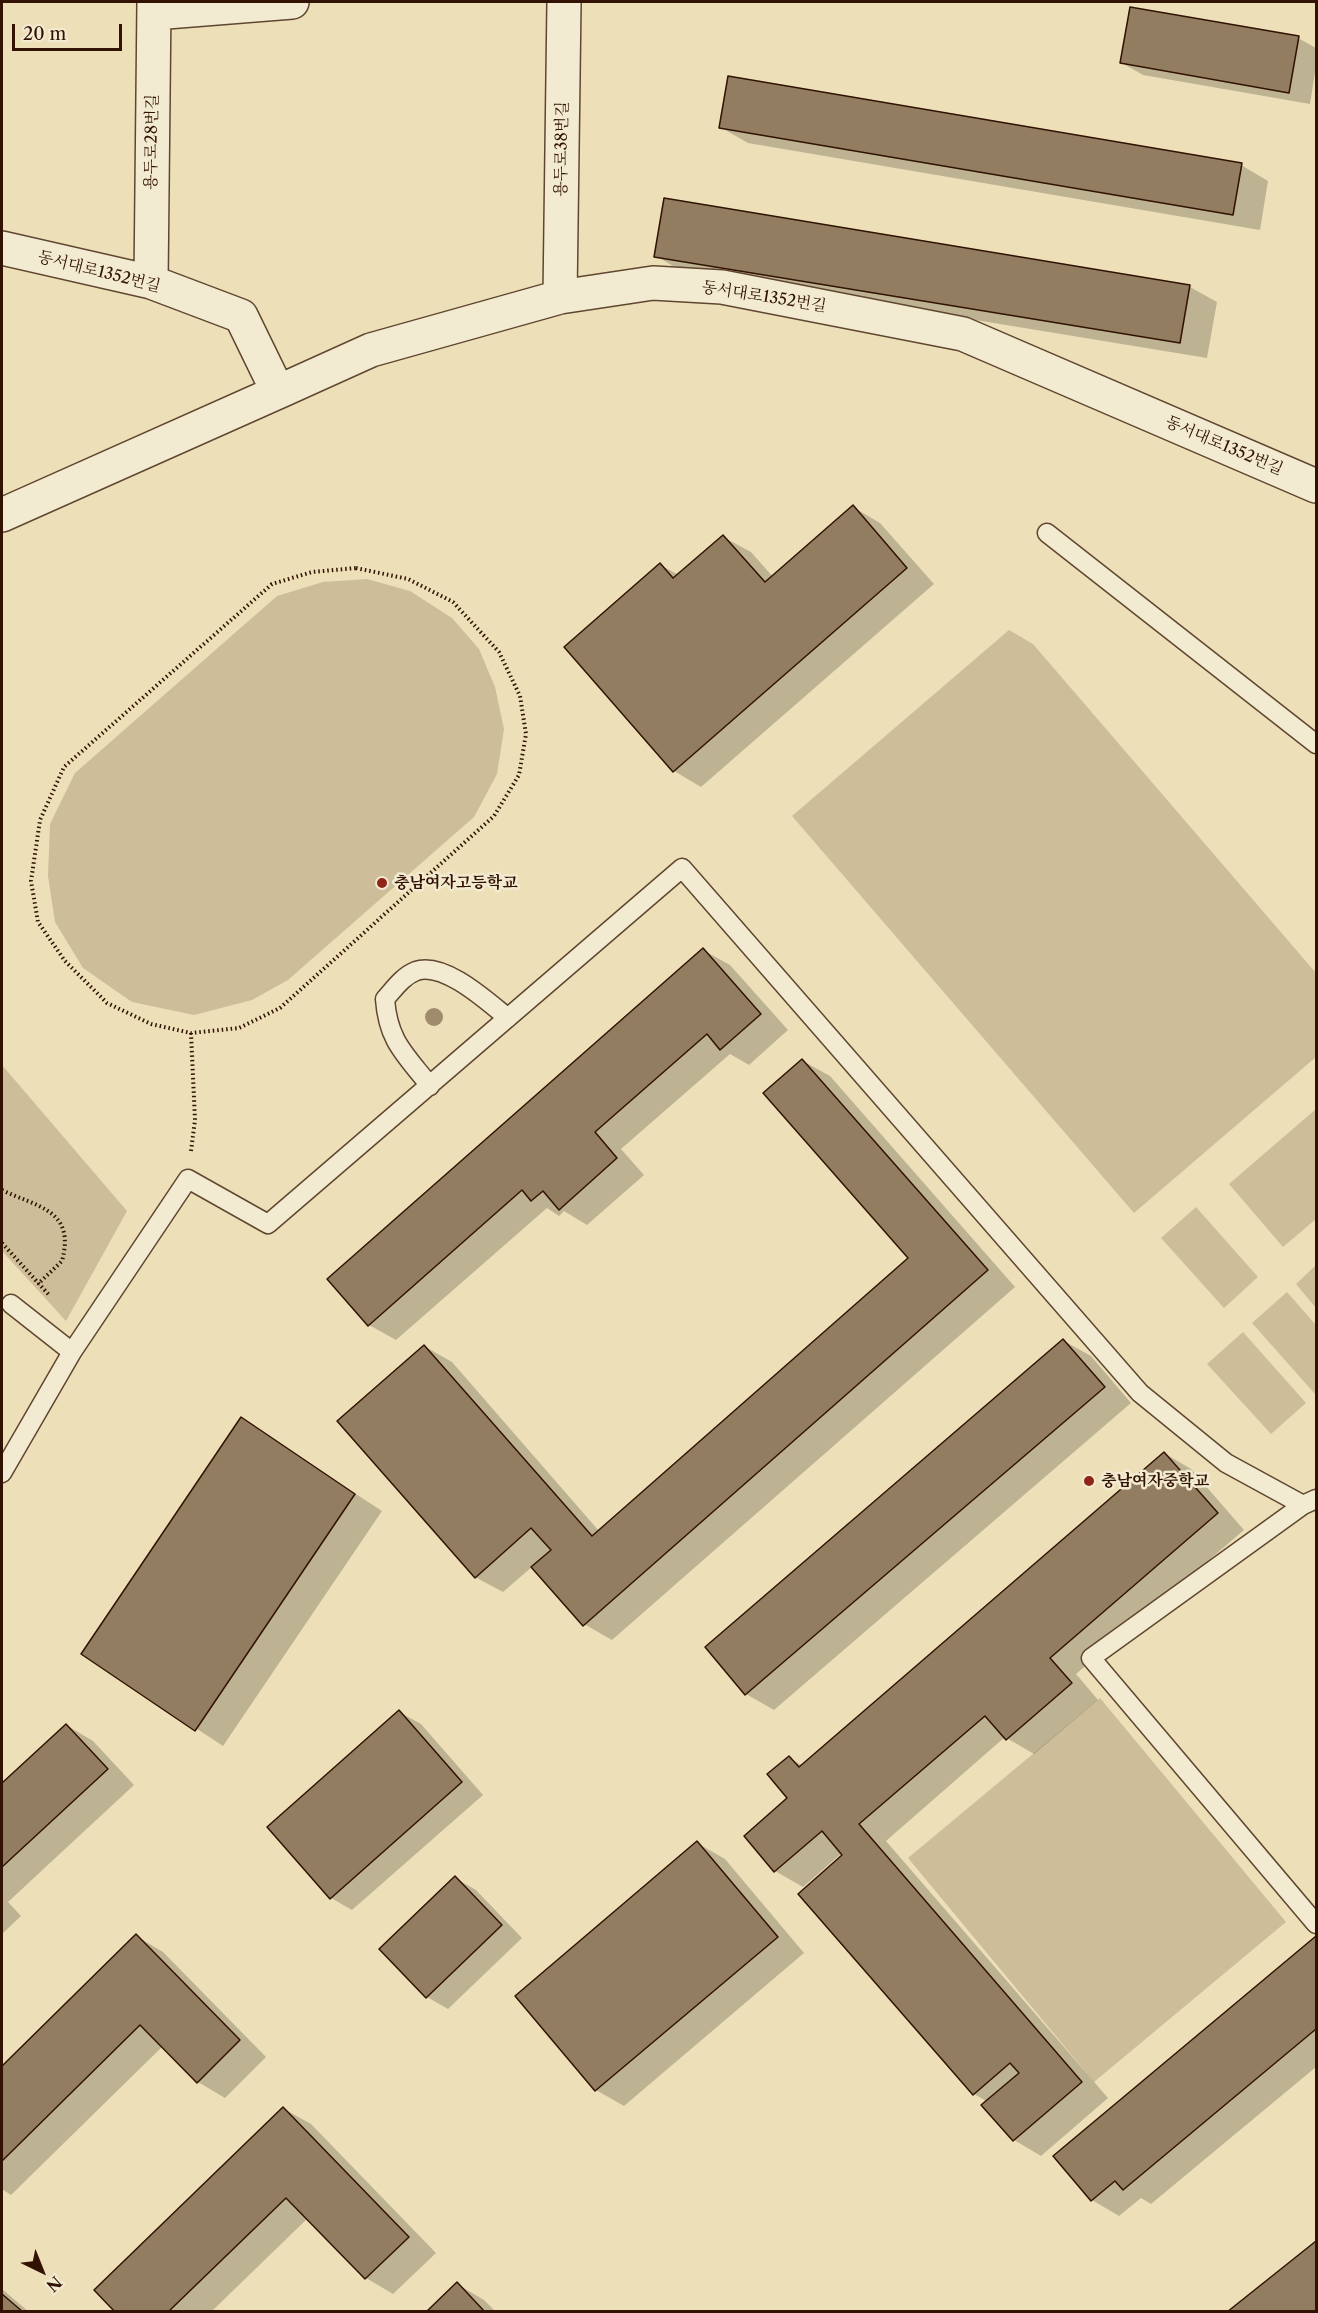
<!DOCTYPE html>
<html>
<head>
<meta charset="utf-8">
<style>
  body { margin:0 }
  #map { position:relative; width:1318px; height:2313px; overflow:hidden; background:#ede0b8; font-family:"Libre Caslon Text",serif }
  canvas { display:block }
  .frame { position:absolute; inset:0; border:3px solid #311203; pointer-events:none }
  .north { position:absolute; left:12px; top:2241px; width:60px; height:60px; -webkit-text-stroke:4px #f3ebd1; paint-order:stroke; rotate:137deg; font-size:16px; font-weight:700; line-height:24px; text-align:center; color:#311203 }
  .north::after { content:''; display:block; margin:auto; width:21px; height:27px; background:#311203; clip-path:polygon(50% 0,100% 100%,50% 72%,0 100%) }
  .scale { position:absolute; left:12px; top:24px; width:110px; height:27px; box-sizing:border-box; border:3px solid #311203; border-top:0; padding-left:8px; font-size:18px; line-height:21px; white-space:nowrap; color:#311203; -webkit-text-stroke:4px #f3ebd1; paint-order:stroke }
</style>
</head>
<body>
<div id="map">
<canvas width="1318" height="2313"></canvas>
<div class="frame"></div>
<div class="north">N</div>
<div class="scale">20 m</div>
</div>
<script>
const ctx = document.querySelector('canvas').getContext('2d');
ctx.lineJoin = 'round';
function fillPath(path, color) { ctx.fillStyle = color; ctx.fill(path, 'evenodd'); }
function trace(path, color, width, dash) { ctx.strokeStyle = color; ctx.lineWidth = width; ctx.lineCap = dash ? 'butt' : 'round'; ctx.setLineDash(dash || []); ctx.stroke(path); }
function write(font, color, halo, rows, align = 'center') {
  ctx.font = font + ' "Libre Caslon Text","Noto Serif KR",serif'; ctx.lineWidth = 5; ctx.setLineDash([]); ctx.textBaseline = 'middle'; ctx.strokeStyle = halo; ctx.fillStyle = color; for (const [text, x, y, turn = 0] of rows) {
    ctx.save(); ctx.translate(x, y); ctx.rotate((+turn || 0) * Math.PI / 180); ctx.textAlign = isNaN(turn) ? turn : align; if (halo) ctx.strokeText(text, 0, 0); ctx.fillText(text, 0, 0); ctx.restore();
  }
}
fillPath(new Path2D(`
  M367 579 410 591 452 618 479 649 495 687 504 729 497 774 474 817 288 980 252 1000 194 1015 132 1002 83 968 55 922 48 876 50 824 75 773 277 596 323 582Z
  M1009 630 1033 644 1316 973V1057L1134 1213 792 816Z
  M2 1065 127 1211 66 1321 2 1251Z
  M1316 1109V1219L1283 1247 1229 1184Z
  M1196 1207 1258 1277 1224 1308 1161 1238Z
  M1316 1265V1308L1296 1284Z
  M1287 1292 1316 1325 1315 1394 1252 1323Z
  M1243 1332 1306 1403 1271 1434 1207 1364Z
  M1100 1698 1286 1922 1094 2082 908 1858Z`), '#cdbd99');
fillPath(new Path2D(`
  M1298 38 1316 48V66L1310 104 1143 75 1122 63Z
  M720 127 1241 165 1268 181 1260 230 748 143Z
  M656 256 1190 287 1217 302 1207 358 683 272Z
  M853 507 880 523 934 584 701 787 674 771 566 647 660 565 679 575 723 537 751 552 773 577Z
  M703 950 730 965 788 1030 749 1065 730 1054 621 1149 644 1175 587 1225 564 1211 559 1216 547 1208 396 1340 369 1325Z
  M803 1061 830 1076 1015 1287 612 1640 584 1624 533 1566 503 1592 475 1577 424 1346 452 1362 599 1531 910 1258Z
  M1064 1341 1091 1356 1131 1403 774 1710 746 1694 707 1647Z
  M241 1419 382 1511 223 1746 83 1654Z
  M1164 1453 1191 1469 1244 1530 1076 1674 1098 1700 1034 1754 1005 1737 886 1841 1108 2098 1041 2156 1014 2140 988 2102 974 2094 842 1853 803 1887 775 1871 746 1836 789 1798V1758L803 1766Z
  M399 1712 421 1724 483 1795 352 1910 331 1898Z
  M66 1725 93 1741 134 1785 8 1902 21 1916 2 1934V1785Z
  M697 1843 725 1859 804 1953 624 2106 596 2090 517 1996Z
  M455 1878 476 1890 522 1938 448 2009 427 1997Z
  M136 1936 163 1952 266 2057 225 2098 198 2082 163 2046 11 2195 2 2189V2068Z
  M1316 1938V2067L1151 2204 1141 2198 1119 2216 1092 2200 1055 2156Z
  M284 2109 311 2124 436 2253 393 2294 366 2278 308 2218 211 2312H117Z
  M1316 2243V2312H1229Z
  M457 2284 484 2300 496 2312H428Z
  M2 2289 29 2312H2Z`), '#0003');
const building = new Path2D(`
  M1130 7 1299 36 1289 93 1120 63Z
  M728 76 1242 163 1233 215 719 128Z
  M664 198 1190 285 1180 343 654 257Z
  M853 505 907 568 673 772 564 647 660 563 673 578 723 535 765 582Z
  M703 948 761 1014 720 1050 707 1034 595 1132 617 1158 559 1210 543 1191 531 1201 522 1190 368 1326 327 1279Z
  M802 1059 988 1270 583 1626 531 1567 551 1550 531 1528 475 1578 337 1421 424 1345 592 1536 908 1258 763 1093Z
  M1063 1339 1105 1387 745 1695 705 1647Z
  M241 1417 355 1494 195 1731 81 1654Z
  M1164 1452 1218 1513 1050 1658 1072 1683 1006 1740 985 1716 859 1824 1082 2082 1013 2141 981 2105 1019 2073 1010 2063 973 2095 798 1894 842 1855 822 1831 774 1872 744 1836 787 1798 767 1774 789 1756 799 1767Z
  M399 1710 462 1782 330 1899 267 1827Z
  M66 1724 108 1769 2 1867V1783Z
  M697 1841 778 1937 595 2091 515 1996Z
  M455 1876 502 1925 426 1998 379 1949Z
  M136 1934 240 2040 197 2083 140 2025 2 2161V2066Z
  M1316 1936V2029L1123 2190 1115 2181 1091 2201 1053 2156Z
  M283 2107 409 2237 365 2279 286 2198 168 2312H115L94 2290Z
  M1316 2241V2312H1227Z
  M457 2282 485 2312H426Z
  M2 2294 23 2312H2Z`);
fillPath(building, '#937d61');
trace(building, '#311203', 1.5);
const service = new Path2D(`
  M1047 533 1316 744
  M430 1086C405 1054 388 1041 385 999 394 989 403 976 416 971 444 961 488 1002 508 1018
  M11 1304 72 1352
  M2 1473 72 1352 188 1179 268 1224 682 868 1140 1393 1226 1463 1303 1505 1316 1499
  M1303 1505 1091 1658 1316 1924`);
const minor = new Path2D(`
  M154 13 292 2
  M2 248 151 282 241 316 278 392 371 350 560 297 653 283 722 287 963 334 1316 486
  M151 282 154 2
  M560 297 564 2
  M2 515 278 392`);
trace(service, '#604630', 21);
trace(minor, '#604630', 36);
trace(new Path2D(`
  M356 568 408 579 453 602 499 652 520 696 526 734 519 775 494 816 280 1008 239 1028 191 1033 151 1024 107 1003 65 961 38 922 31 881 40 820 64 767 272 584 312 572Z
  M191 1151 195 1120 191 1033
  M2 1190C36 1207 76 1209 62 1261L38 1284
  M2 1243 50 1296`), '#311203', 4, [1.5, 3]);
trace(service, '#f3ebd1', 18);
trace(minor, '#f3ebd1', 33);
ctx.fillStyle = '#9f8b6d';
for (const [x, y] of [
  [434,1017]
]) { ctx.beginPath(); ctx.arc(x, y, 9, 0, 2 * Math.PI); ctx.fill(); }
for (const [x, y, r, color] of [
  [382,883,6,"#8f2418"],
  [1089,1481,6,"#8f2418"]
]) { const dot = new Path2D(); dot.arc(x, y, r, 0, 2 * Math.PI); ctx.fillStyle = color; ctx.fill(dot); trace(dot, '#f3ebd1', 2); }
write('16px', '#311203', '#f3ebd1', [
  ["용두로28번길",152,142,-89],
  ["용두로38번길",562,149,-89],
  ["동서대로1352번길",99,272,14],
  ["동서대로1352번길",764,297,9],
  ["동서대로1352번길",1224,446,23]
]);
write('bold 16px', '#311203', '#f3ebd1', [
  ["충남여자고등학교",394,883],
  ["충남여자중학교",1101,1481]
], 'left');
</script>
</body>
</html>
